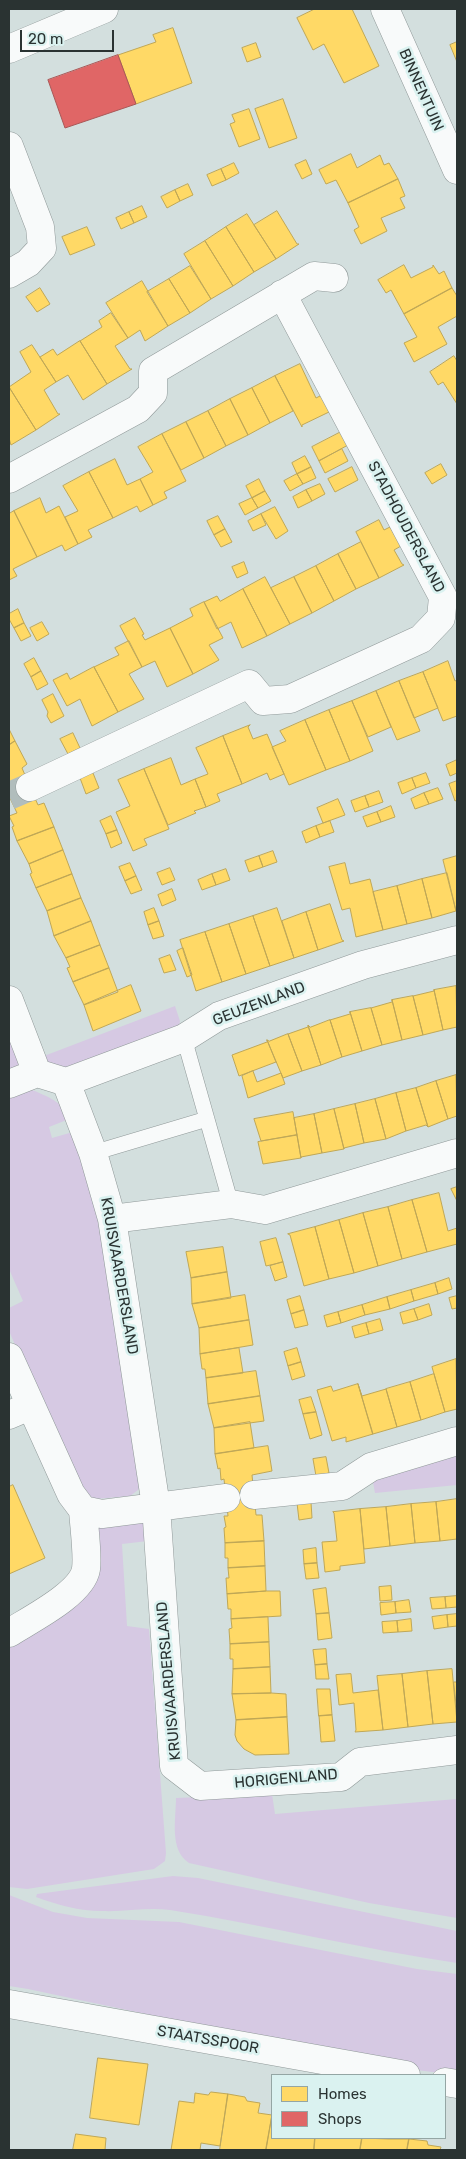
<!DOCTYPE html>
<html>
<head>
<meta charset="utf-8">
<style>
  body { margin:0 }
  #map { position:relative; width:466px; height:2159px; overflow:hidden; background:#d3dfde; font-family:Rubik,sans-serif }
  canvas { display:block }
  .frame { position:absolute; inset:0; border:10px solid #2a3332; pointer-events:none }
  .legend { position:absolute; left:271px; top:2074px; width:175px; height:65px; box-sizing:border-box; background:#daf2f0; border:1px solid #94a6a4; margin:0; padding:6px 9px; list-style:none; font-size:15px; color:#2a3332 }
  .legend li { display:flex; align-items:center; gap:10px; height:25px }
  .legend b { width:25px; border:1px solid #94a6a4 }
  .scale { position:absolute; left:20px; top:30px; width:94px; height:22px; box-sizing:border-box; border:2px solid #2a3332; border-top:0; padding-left:6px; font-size:15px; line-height:18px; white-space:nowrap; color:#2a3332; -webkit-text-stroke:4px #daf2f0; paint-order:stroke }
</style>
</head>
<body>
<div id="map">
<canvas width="466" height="2159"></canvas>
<div class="frame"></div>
<ul class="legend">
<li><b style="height:14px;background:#ffd966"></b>Homes</li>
<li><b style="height:14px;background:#e06666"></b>Shops</li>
</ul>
<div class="scale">20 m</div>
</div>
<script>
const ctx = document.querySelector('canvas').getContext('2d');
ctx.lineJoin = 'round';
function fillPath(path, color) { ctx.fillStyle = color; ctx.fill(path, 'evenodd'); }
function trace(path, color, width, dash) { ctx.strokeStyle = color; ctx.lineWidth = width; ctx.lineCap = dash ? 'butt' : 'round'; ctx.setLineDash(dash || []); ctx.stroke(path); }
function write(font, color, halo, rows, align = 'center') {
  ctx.font = font + ' Rubik,sans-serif'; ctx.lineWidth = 5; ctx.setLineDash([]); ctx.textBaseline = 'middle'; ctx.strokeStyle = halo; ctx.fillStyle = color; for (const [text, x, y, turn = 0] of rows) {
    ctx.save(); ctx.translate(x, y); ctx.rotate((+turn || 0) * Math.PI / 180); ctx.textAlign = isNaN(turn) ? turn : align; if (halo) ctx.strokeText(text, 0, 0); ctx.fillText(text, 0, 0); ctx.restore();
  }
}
fillPath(new Path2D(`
  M175 1006 180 1021 179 1026 74 1071 51 1066 44 1056Z
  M9 1025 22 1068 9 1076Z
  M26 1087C44 1096 62 1099 69 1119L49 1127 52 1138 73 1132 103 1228 142 1482 138 1490 130 1496 95 1499 84 1494 76 1483 9 1331V1308L23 1301 9 1269V1092Z
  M457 1449V1485L375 1493 373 1482 378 1473Z
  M136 1518 144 1523 148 1541 122 1544 127 1626 149 1629 166 1853 165 1861 154 1869 27 1889 9 1887V1641L89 1588 93 1526Z
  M272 1794 275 1814 457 1799V1918L369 1903 189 1863C169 1850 176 1819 176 1798Z
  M173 1876 198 1878 457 1931V1963C361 1949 267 1925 170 1910 148 1907 125 1912 102 1911 79 1911 58 1905 36 1897L37 1894Z
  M9 1895 53 1912 87 1918 179 1922 417 1969 457 1974V2075L400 2068 28 1989 9 1986Z`), '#d6c9e3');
const homes = new Path2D(`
  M315 9H352L379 66 344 83 324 44 313 50 297 18Z
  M173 28 192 83 136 104 118 55 156 42 153 35Z
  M457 42V62L450 45Z
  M256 43 261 57 247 62 242 48Z
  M283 99 297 138 269 148 255 109Z
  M249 109 260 139 239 147 230 124 235 122 232 115Z
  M351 154 357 168 380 155 384 165 389 163 398 179 348 203 336 180 326 184 319 170Z
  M306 160 312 174 302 179 295 165Z
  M234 163 239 173 226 180 221 169Z
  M221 169 226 180 212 186 207 175Z
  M398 179 405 196 400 198 405 208 381 218 387 231 361 244 354 230 359 227 348 203Z
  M188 184 193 195 180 201 175 190Z
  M175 190 180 201 167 208 161 197Z
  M142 206 147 217 134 223 129 212Z
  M277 211 297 244H299L276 259 254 225Z
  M129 212 134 223 121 229 116 218Z
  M247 214 276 259 254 272 226 227Z
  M87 227 95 245 70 255 62 237Z
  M226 227 254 272 233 286 205 241Z
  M205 241 233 286 211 299 184 254Z
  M404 265 411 278 433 267V265L439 274 444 271 452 288 404 314 391 290 386 293 378 280Z
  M190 266 211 299 190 313 169 279Z
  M169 279 190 313 168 326 147 292Z
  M142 281 168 326 145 341 140 330 128 338 106 303Z
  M40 288 50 304 37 312 26 297Z
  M452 288 457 296V316L438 327 447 344 414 362 404 343 417 337 404 314Z
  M111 313 128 338 115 346 130 369H132L107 384 80 341 102 327 99 321Z
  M80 341 107 384 83 400 68 375 56 382 40 357 53 349 57 355Z
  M32 345 56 382 44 390 58 414H60L36 430 9 387 31 372 20 352Z
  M454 356 457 361V404L443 382 438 385 430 372Z
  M300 364 316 398 322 395 329 412 302 425V427L275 376Z
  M275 376 293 411 270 423 252 388Z
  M9 387 36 430 11 445 9 438Z
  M252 388 270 423 248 435 230 399Z
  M230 399 248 435 226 446 208 411Z
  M208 411 226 446 204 458 186 422Z
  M186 422 204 458 181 470 162 434Z
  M341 432 348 445 319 461 312 447Z
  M162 434 186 481 164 492 167 498 153 505 140 479 153 472 138 447Z
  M342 449 348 461 325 473 319 461Z
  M305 456 311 467 297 474 292 463Z
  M115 459 127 485 140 479 153 505 140 512 137 506 113 518 89 472Z
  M441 464 447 475 432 484 425 473Z
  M311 467 316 478 303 484 297 474Z
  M352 467 358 480 335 492 328 479Z
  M89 472 113 518 88 530 92 537 78 544 65 517 78 511 63 486Z
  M297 474 303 484 290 491 284 481Z
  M259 479 265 491 252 498 246 486Z
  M320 484 325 494 312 501 306 490Z
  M306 490 312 501 298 508 293 497Z
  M265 491 271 501 258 508 252 498Z
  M40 498 46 513 59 506 78 544 65 551 62 545 37 557 14 511Z
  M252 498 258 508 245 515 239 504Z
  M275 507 288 531 276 539 261 514Z
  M14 511 37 557 13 569 17 576 9 580V514Z
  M261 514 266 525 253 531 248 521Z
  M218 516 225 529 214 535 207 521Z
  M379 520 384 530 390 527 401 546 394 550 402 564 404 565 379 578 356 532Z
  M225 529 232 542 221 547 214 535Z
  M361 542 379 578 356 589 338 554Z
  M338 554 356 589 334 601 316 566Z
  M244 562 248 573 237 578 232 567Z
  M316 566 334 601 312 613 294 577Z
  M265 577 290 624 267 636 243 589Z
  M294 577 312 613 290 624 271 588Z
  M243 589 267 636 242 648 231 622 217 629 204 602 217 596 220 601Z
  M204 602 223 638 209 645 219 660 193 674 170 628 193 616 190 609Z
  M18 609 24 623 14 628 9 619V614Z
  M135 618 144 634 142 635 145 640 170 628 193 674 167 687 155 661 142 667 120 626Z
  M42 622 49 634 37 641 30 628Z
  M24 623 31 636 21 641 14 628Z
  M129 641 142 667 129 674 144 699 118 712 94 667 119 655 115 648Z
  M34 658 41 671 31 677 24 664Z
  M448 661 455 681 457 680V716L443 721 423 672Z
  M94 667 118 712 92 726 80 699 67 706 53 680 67 673 70 679Z
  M41 671 48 684 37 690 31 677Z
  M423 672 438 708 414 718 399 681Z
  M399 681 420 731 397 740 376 691Z
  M376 691 391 727 368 737 352 701Z
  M53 694 64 716 51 723 47 716 48 712 42 700Z
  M352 701 373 751 350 761 329 710Z
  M329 710 350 761 326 770 305 720Z
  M305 720 326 770 289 785 272 747 286 741 280 731Z
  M250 725 248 727 253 739 267 734 284 774 270 780 267 773 242 784 223 736Z
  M9 729 15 741 9 745Z
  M73 733 80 748 68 754 60 739Z
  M223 736 242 784 217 794 220 801 206 807 195 779 208 774 196 748Z
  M15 741 27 764 22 768 30 787 9 796V745Z
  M171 758 181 785 195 779 206 807 194 811 196 813 168 825 144 769Z
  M457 760V773L450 776 446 765Z
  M144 769 169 829 144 839 147 845 133 851 116 812 130 806 118 780Z
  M93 773 99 788 86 794 80 778Z
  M426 773 430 783 416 788 412 778Z
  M412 778 416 788 402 794 398 783Z
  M457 781V800L455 801 449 784Z
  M30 787 38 805 44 803 54 827 17 841 12 827 14 826 9 816 17 813 9 796Z
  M438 788 443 799 429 804 424 793Z
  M379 791 383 802 369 807 365 796Z
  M424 793 429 804 415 809 411 799Z
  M365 796 369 807 355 812 351 801Z
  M338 799 345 815 323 823 317 808Z
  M391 806 395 817 381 822 377 812Z
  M377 812 381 822 367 827 363 817Z
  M111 816 117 830 106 834 100 821Z
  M330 821 334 832 320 837 316 826Z
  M316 826 320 837 306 843 302 832Z
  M54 827 63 850 29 864 17 841Z
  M117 830 122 843 111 848 106 834Z
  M63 850 72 874 36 888 30 874 32 873 29 864Z
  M273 851 277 862 263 867 259 856Z
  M259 856 263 867 249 872 245 861Z
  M457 856V911H456L443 860Z
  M130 863 136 876 125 881 119 867Z
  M345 863 350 884 370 879 383 930 356 937 350 908 342 910 329 867Z
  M170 868 175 880 162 885 157 873Z
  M226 869 230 880 216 885 212 874Z
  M447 873 456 911 432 918 422 879Z
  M72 874 81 898 47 911 36 888Z
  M212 874 216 885 202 890 198 880Z
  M136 876 142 890 131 894 125 881Z
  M422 879 432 918 407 924 397 886Z
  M397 886 407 924 383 930 373 892Z
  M172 889 176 900 162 906 158 895Z
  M81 898 91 921 54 936 47 911Z
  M330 904 342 940 344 941 318 950 306 912Z
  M154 908 159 921 148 925 144 912Z
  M277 908 294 958 270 966 253 916Z
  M306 912 318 950 294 958 282 921Z
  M253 916 270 966 246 974 229 924Z
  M91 921 100 945 66 958 54 936Z
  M159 921 164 936 153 939 148 925Z
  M229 924 246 974 222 982 205 932Z
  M205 932 222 982 196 991 180 940Z
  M100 945 109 968 73 982 67 968 70 967 66 958Z
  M183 948 192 975 187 977 177 951Z
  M170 955 176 970 164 973 159 959Z
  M109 968 118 992 84 1005 73 982Z
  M131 985 141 1011 93 1031 84 1005Z
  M456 986 457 1027 443 1030 434 990Z
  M434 990 443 1030 423 1035 413 996 434 991Z
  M413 996 423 1035 402 1040 392 1000Z
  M392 1000 402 1040 382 1045 371 1008 392 1002Z
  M371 1008 382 1045 362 1051 350 1012Z
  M350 1012 362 1051 342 1057 330 1020 350 1014Z
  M330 1020 342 1057 321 1065 308 1025 310 1027Z
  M308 1026 321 1065 302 1071 288 1034 308 1027Z
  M288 1034 302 1071 283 1078 267 1040 269 1041Z
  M267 1040 276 1062 239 1076 232 1055 267 1042Z
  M253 1071 257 1082 281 1073 285 1084 248 1098 242 1076Z
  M456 1075 457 1116 448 1119 436 1081Z
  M436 1081 448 1119 428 1127 416 1088Z
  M416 1088 428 1127 426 1125 406 1131 396 1093Z
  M396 1093 406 1131 386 1139 375 1099Z
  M375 1099 386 1139 364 1143 355 1104Z
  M355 1104 364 1143 344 1148V1149L334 1109Z
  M334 1109 344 1149 322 1153 314 1114Z
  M293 1112 297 1135 261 1141 254 1119Z
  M314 1114 322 1153 301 1157V1158L294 1118Z
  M297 1135 301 1158 263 1164 258 1142Z
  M457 1187V1201L451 1189Z
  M439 1193 448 1231 457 1228V1244L427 1252 412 1200Z
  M412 1200 427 1252 402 1259 388 1207Z
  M388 1207 402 1259 378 1266 363 1213Z
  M363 1213 378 1266 354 1273 339 1220Z
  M339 1220 354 1273 329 1279 315 1227Z
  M315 1227 329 1279 304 1286 290 1235 288 1234Z
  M276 1238 283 1262 266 1266 260 1242Z
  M223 1247 227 1272 191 1278 186 1252Z
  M283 1262 287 1277 275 1281 270 1266Z
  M227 1272 231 1298 192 1304 191 1278Z
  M449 1278 452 1289 438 1294 435 1283Z
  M435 1283 438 1294 414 1301 411 1290Z
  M411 1290 414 1301 390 1309 387 1297Z
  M245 1295 249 1320 199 1328 192 1304Z
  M300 1296 304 1310 291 1314 287 1300Z
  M457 1296V1308L452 1309 449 1298Z
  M387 1297 390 1309 365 1315 362 1305Z
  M429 1304 432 1315 418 1320 414 1309Z
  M362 1305 365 1315 341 1323 338 1312Z
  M414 1309 418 1320 403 1324 400 1313Z
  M304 1310 308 1325 295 1328 291 1314Z
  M338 1312 341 1323 327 1327 324 1316Z
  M380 1319 383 1330 369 1334 366 1323Z
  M249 1320 253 1345 200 1354 199 1328Z
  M366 1323 369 1334 355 1338 352 1327Z
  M239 1348 243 1373 206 1378 205 1369H202L200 1354Z
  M297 1348 301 1362 288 1366 284 1352Z
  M456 1359 457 1409 445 1412 432 1367Z
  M301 1362 305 1376 292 1380 288 1366Z
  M256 1371 260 1396 208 1404 206 1378Z
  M434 1374 445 1412 421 1420 410 1382Z
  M410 1382 421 1420 397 1427 386 1389Z
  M358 1384 373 1434 346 1442V1437L332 1441 317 1390 331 1386 333 1391Z
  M358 1384 362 1396 386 1389 397 1427 373 1434Z
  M260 1396 264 1421 214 1428 208 1404Z
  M311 1397 316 1412 303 1414 299 1400Z
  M316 1412 322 1435 310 1439 303 1414Z
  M250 1422 254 1448 215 1454 214 1428Z
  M268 1446 272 1471 252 1475 254 1495 226 1498 224 1479 221 1480 220 1468 218 1469 215 1454Z
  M326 1457 329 1473 316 1476 313 1459Z
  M13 1485 45 1558 9 1574V1487Z
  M254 1495 256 1515H262L264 1541 225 1543 224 1528 226 1527 224 1516H228L226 1498Z
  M457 1499V1539L440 1541 436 1502Z
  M311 1502 312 1518 299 1520 297 1503Z
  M436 1502 440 1541 415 1543 411 1504Z
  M411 1504 415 1543 390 1546 386 1507Z
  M386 1507 390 1546 364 1549 360 1509Z
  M360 1509 365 1563 340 1566V1570L325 1572 322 1542 337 1541 334 1513 333 1512Z
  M264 1541 265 1566 228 1568V1558H225V1543Z
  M316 1548 317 1563 304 1564 303 1550Z
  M317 1563 319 1578 306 1579 304 1564Z
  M265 1566 266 1591 227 1594 226 1578H229L228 1568Z
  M391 1586 392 1600 380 1601 379 1587Z
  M326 1588 329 1613 316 1614 313 1590Z
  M266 1591H280L281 1616 231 1619V1609H228L227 1594Z
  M457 1596V1607L446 1608 445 1597Z
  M445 1597 446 1608 432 1609 430 1598Z
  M409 1600 411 1612 396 1613 395 1602Z
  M395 1602 396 1613 381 1615 380 1603Z
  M329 1613 332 1638 318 1640 316 1614Z
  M457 1614V1626L448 1627 447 1615Z
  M447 1615 448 1627 434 1629 432 1617Z
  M268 1617 269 1642 230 1644 229 1629 232 1628 231 1619Z
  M411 1619 412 1631 398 1632 397 1621Z
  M397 1621 398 1632 383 1633 382 1622Z
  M269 1642 270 1667 233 1669V1659H230V1644Z
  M326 1649 327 1664 315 1665 313 1650Z
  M327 1664 329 1679H316L315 1665Z
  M270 1667 271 1693 232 1694 233 1669Z
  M452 1669 457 1722 433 1724 427 1671Z
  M427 1671 433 1724 408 1727 402 1674Z
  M351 1674 353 1693 378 1690 383 1730 355 1732 356 1730 354 1703 339 1705 336 1675Z
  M402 1674 408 1727 383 1730 377 1676Z
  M454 1682H457V1713Z
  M317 1689H330L332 1715 319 1716Z
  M271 1693 286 1694 287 1717 236 1720 232 1694Z
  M332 1715 335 1741 321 1742 319 1716Z
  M287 1717 289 1754 255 1755 244 1749 237 1741 235 1735 236 1720Z
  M98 2058 148 2064 139 2125 90 2118Z
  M211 2092 228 2094 220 2146 201 2143 200 2150H171L179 2101 194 2103 195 2093 208 2095Z
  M228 2094 245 2097 247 2101 260 2103 258 2113 272 2115 266 2150H220Z
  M272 2115V2138H315L314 2150H266Z
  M76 2134 106 2138 105 2150H73Z
  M315 2138H362L360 2150H314Z
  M362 2138 389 2139H409L407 2150H360Z
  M409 2139 427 2141 428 2145 441 2147 440 2150H407Z`);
fillPath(homes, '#ffd966');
trace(homes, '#bfa756', 1);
const shops = new Path2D(`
  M118 55 136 104 65 128 48 80Z`);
fillPath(shops, '#e06666');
trace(shops, '#a95756', 1);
trace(new Path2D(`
  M9 796 30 787`), '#b1bdbc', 28, [28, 14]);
const lane = new Path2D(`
  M184 1038 231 1204
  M93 1153 207 1119`);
const street = new Path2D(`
  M385 9 457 170
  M9 49 104 9
  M9 146 40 227 42 248 28 263 9 274
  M9 479 138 409 153 393V371L314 276 334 278
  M30 787 249 684 263 701 290 699 421 639 441 618 443 597 282 294
  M9 1000 37 1073 66 1082 93 1153 112 1219 156 1506 174 1766 200 1786 341 1777 360 1762 457 1750
  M66 1082 184 1038 219 1016 363 965 457 940
  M9 1084 37 1073
  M112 1219 231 1204 265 1210 457 1153
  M9 1357 71 1494 83 1510 102 1514 226 1498
  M9 1415 30 1406
  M254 1495 342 1486 371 1467 457 1441
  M9 1633C29 1620 82 1594 86 1569 88 1554 84 1526 83 1510
  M9 2004 406 2075
  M445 2082 457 2084`);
trace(lane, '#909999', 16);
trace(street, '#909999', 29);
trace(lane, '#f8fafa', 15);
trace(street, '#f8fafa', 28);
write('15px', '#2a3332', '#daf2f0', [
  ["BINNENTUIN",421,90,66],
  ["STADHOUDERSLAND",406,527,62],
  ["GEUZENLAND",259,1004,-21],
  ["KRUISVAARDERSLAND",119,1276,80],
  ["KRUISVAARDERSLAND",169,1681,-95],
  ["HORIGENLAND",286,1779,-5],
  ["STAATSSPOOR",208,2040,10]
]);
</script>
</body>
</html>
